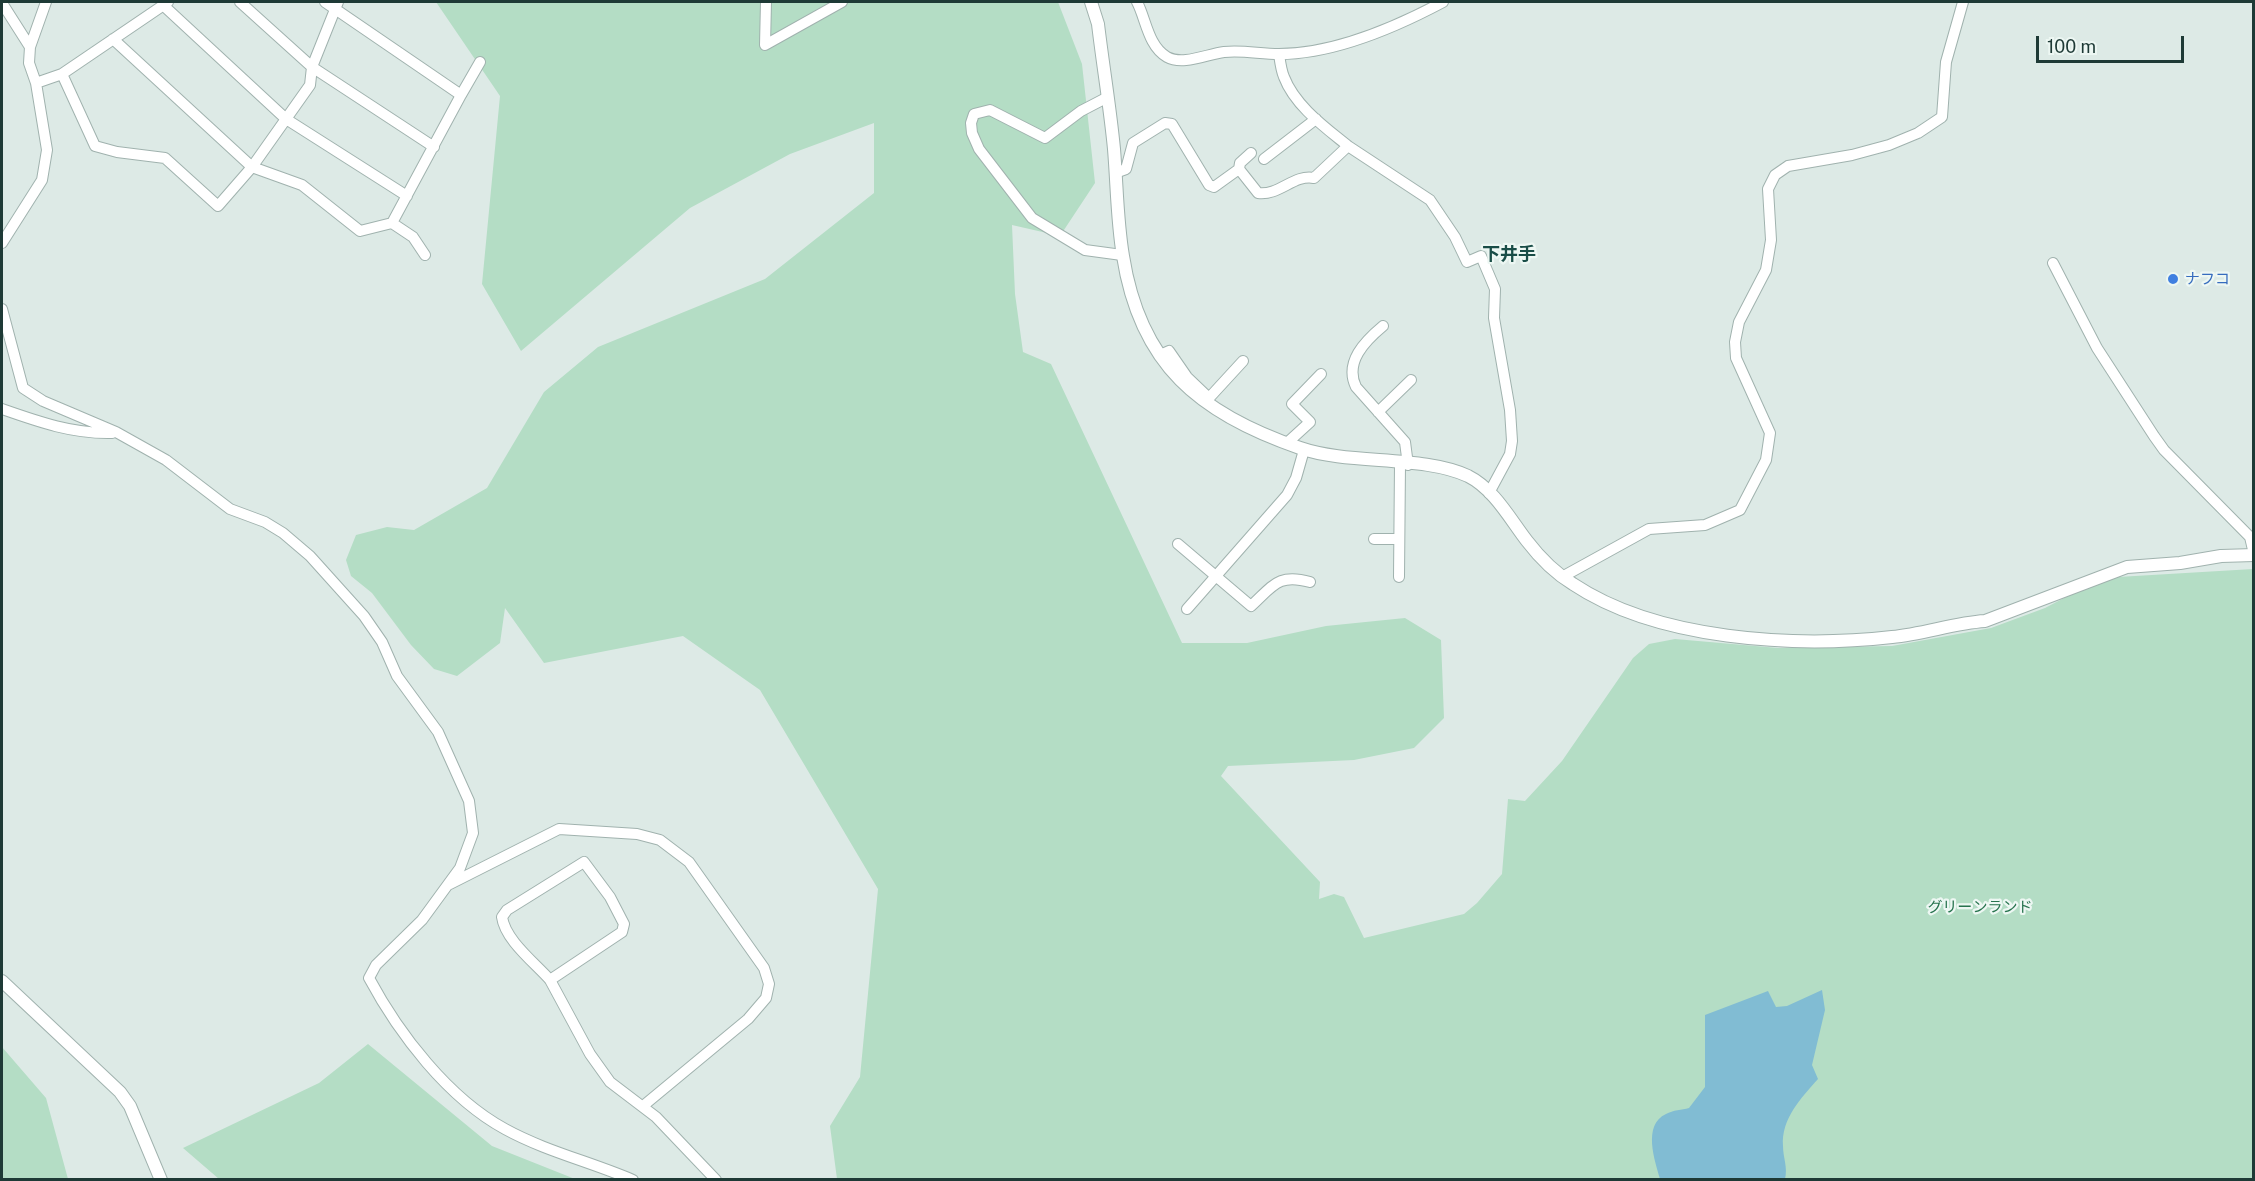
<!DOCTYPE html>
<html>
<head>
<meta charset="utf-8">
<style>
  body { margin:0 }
  #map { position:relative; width:2255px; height:1181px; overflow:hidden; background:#ddeae6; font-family:"Public Sans",sans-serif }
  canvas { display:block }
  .frame { position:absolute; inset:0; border:3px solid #1e3a36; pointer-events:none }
  .scale { position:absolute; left:2036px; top:36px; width:148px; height:27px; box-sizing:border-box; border:3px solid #1e3a36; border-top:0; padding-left:8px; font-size:18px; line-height:21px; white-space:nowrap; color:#1e3a36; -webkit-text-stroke:4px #edf7f3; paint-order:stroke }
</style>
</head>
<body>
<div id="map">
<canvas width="2255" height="1181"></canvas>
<div class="frame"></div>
<div class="scale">100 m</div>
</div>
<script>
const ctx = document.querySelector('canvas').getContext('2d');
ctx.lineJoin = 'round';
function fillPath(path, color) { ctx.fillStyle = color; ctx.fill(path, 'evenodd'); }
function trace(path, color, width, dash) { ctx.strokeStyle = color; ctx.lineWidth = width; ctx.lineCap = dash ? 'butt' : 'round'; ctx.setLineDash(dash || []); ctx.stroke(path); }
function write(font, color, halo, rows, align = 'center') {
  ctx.font = font + ' "Public Sans","Noto Sans JP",sans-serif'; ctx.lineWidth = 4.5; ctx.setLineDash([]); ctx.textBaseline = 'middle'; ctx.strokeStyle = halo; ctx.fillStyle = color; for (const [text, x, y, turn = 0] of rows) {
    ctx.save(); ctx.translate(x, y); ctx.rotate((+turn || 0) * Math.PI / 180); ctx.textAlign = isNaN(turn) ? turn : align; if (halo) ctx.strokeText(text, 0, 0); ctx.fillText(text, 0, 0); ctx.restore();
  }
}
fillPath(new Path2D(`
  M436 2H1058L1082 64 1095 183 1060 236 1012 225 1015 294 1023 352 1051 364 1182 643H1247L1326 626 1405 618 1441 640 1444 718 1414 748 1354 760 1228 766 1221 776 1320 882 1319 899 1334 894 1344 897 1364 938 1464 914 1477 903 1502 874 1508 799 1525 801 1562 761 1633 658 1649 644 1675 639 1778 648 1892 646 1991 628 2045 608 2085 587 2118 577 2253 569V1179H837L830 1126 860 1077 878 889 760 690 683 636 544 663 505 608 500 643 457 676 434 669 411 645 372 593 351 576 346 560 356 535 387 527 414 530 487 488 544 392 598 347 765 279 874 193V123L790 154 690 208 521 351 482 284 500 96Z
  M368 1044 492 1146 575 1179H219L183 1148 319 1083Z
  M2 1047 46 1098 68 1179H2Z`), '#b4ddc5');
fillPath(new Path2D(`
  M1822 990 1825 1010 1812 1065 1818 1079C1801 1098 1781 1119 1783 1146 1783 1158 1788 1167 1785 1179H1660C1655 1161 1642 1125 1666 1114 1673 1110 1682 1110 1689 1108L1705 1087V1015L1768 991 1776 1007 1787 1006Z`), '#81bcd3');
const minor = new Path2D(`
  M240 2 312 67 434 147
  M766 2 765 45 842 2
  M1137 2C1146 19 1148 46 1167 57 1183 66 1207 54 1224 52 1243 50 1260 54 1279 54 1333 54 1396 27 1443 2
  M2 3 30 47
  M164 6 286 119 407 196
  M113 39 252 167 302 185 360 231 392 223 461 95 325 2
  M62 74 95 146 117 152 165 158 218 206 252 167 310 85 312 67 338 2
  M36 83 62 74 168 2
  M461 95 480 62
  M1106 98 1081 111 1045 138 990 110 974 114 971 123 972 133 979 149 1032 218 1085 250 1122 255
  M1348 146 1430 200 1455 237 1467 262 1481 256 1495 289 1494 318 1510 410 1512 441 1510 454 1489 493
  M1264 159 1316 119
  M1239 169 1240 163 1251 153
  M1115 173 1126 169 1133 143 1165 123 1172 124 1209 185 1214 187 1239 169 1258 193C1279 196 1294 174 1314 178L1348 146C1326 128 1295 106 1284 77 1281 70 1280 61 1279 54
  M392 223 413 237 425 255
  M2 243 42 180 47 150 36 83 29 63 30 47 46 2
  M2053 263 2097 348 2154 436 2164 450 2250 537 2254 554
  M2 309 23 388 43 401 116 432 166 460 230 509 265 522 283 533 310 556 364 616 382 642 397 676 438 732 469 801 473 833 460 868 422 920 376 965 369 978C399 1034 448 1098 505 1129 545 1151 591 1162 633 1180
  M1383 326C1365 341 1344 362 1356 387L1405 442 1408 465
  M1160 355 1169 351 1187 377 1209 398 1243 361
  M2 409C39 422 73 434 112 433
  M1378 412 1411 380
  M1287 443 1310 422 1292 404 1321 374
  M1374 539H1399
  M1178 544 1251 606C1273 586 1278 573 1310 582
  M1399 577 1400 464
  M1562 577 1649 529 1705 525 1740 510 1766 460 1770 433 1736 358 1735 342 1739 322 1766 270 1771 240 1768 189 1775 175 1788 166 1852 155 1889 145 1918 133 1942 117 1946 62 1963 2
  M1187 609 1287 495 1296 478 1304 450
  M584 862 610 897 624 924 622 932 550 980C535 963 505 940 502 917L507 910Z
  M450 884 559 829 637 834 660 840 689 862 764 968 769 984 766 998 748 1019 643 1106
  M550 980 590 1054 610 1082 656 1117 716 1180`);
const tertiary = new Path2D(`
  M1091 2 1098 24C1103 66 1110 107 1114 149 1117 185 1117 221 1123 256 1140 365 1200 414 1300 448 1349 465 1423 455 1468 476 1494 489 1510 519 1527 541 1540 558 1555 573 1573 584 1657 640 1794 648 1892 637 1924 634 1954 623 1985 621L2127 567 2180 563 2221 556 2254 555
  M2 981 120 1092 130 1106 161 1180`);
trace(minor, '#a0b2ae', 12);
trace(tertiary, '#a0b2ae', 14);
trace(minor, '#fff', 10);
trace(tertiary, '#fff', 12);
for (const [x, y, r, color] of [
  [2173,279,6,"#3f7fe0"]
]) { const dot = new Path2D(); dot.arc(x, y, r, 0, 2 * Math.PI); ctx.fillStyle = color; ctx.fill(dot); trace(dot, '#edf7f3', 2); }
write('15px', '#366cbe', '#edf7f3', [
  ["ナフコ",2185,279]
], 'left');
write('15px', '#27734e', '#edf7f3', [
  ["グリーンランド",1980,907]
]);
write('bold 18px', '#194d47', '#edf7f3', [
  ["下井手",1509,254]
]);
</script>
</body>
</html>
